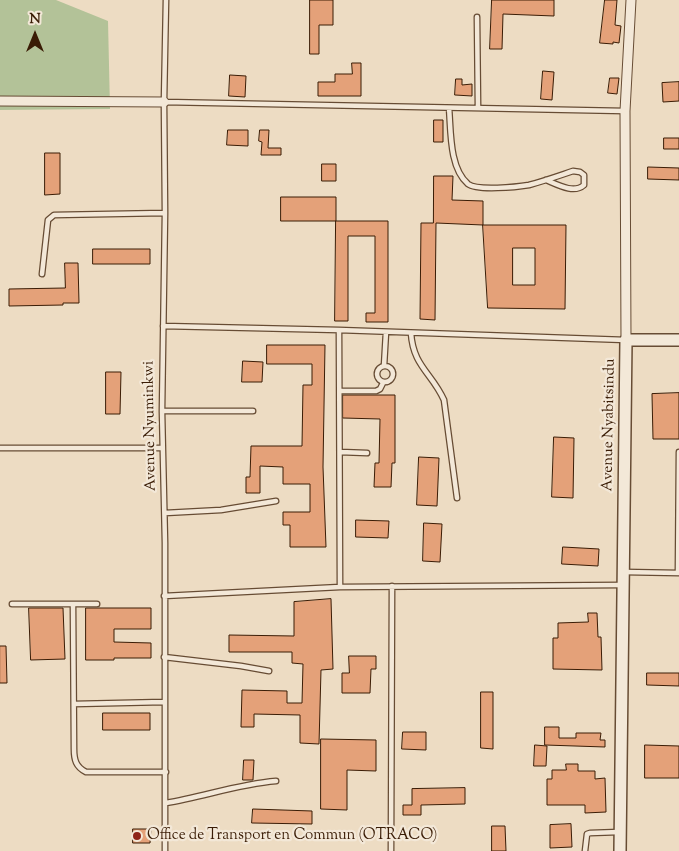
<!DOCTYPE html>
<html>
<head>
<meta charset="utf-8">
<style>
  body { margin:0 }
  #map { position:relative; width:679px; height:851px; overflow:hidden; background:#eddcc3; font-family:"Sorts Mill Goudy",serif }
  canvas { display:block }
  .north { position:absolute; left:10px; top:10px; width:50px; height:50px; -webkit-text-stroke:4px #f3e8d8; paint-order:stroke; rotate:0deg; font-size:14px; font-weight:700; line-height:20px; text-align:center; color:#3a1c05 }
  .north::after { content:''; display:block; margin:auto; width:18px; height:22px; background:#3a1c05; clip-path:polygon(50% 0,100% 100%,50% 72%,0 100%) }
</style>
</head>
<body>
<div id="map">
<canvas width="679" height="851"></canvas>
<div class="north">N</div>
</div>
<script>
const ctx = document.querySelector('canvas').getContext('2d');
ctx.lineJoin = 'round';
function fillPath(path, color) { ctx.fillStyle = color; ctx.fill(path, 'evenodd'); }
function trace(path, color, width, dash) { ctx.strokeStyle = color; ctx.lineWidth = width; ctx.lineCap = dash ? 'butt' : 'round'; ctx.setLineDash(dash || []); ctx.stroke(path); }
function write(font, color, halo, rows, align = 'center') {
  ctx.font = font + ' "Sorts Mill Goudy",serif'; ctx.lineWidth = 4.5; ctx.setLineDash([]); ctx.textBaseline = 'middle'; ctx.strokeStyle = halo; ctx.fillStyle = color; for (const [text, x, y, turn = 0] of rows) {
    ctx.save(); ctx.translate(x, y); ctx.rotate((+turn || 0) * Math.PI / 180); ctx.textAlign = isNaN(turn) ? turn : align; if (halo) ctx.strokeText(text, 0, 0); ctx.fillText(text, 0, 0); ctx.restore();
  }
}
fillPath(new Path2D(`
  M0 0H56L108 21 110 109 0 110Z`), '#b3c298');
const building = new Path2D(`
  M310 0H333V25H319V54H310Z
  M492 0H554V16L503 14 502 49H490Z
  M605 0H617L615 25 621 26 619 43 613 42V44L600 43Z
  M352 63H361V96H318V82H335V74H352Z
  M543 71 554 72 552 100 541 99Z
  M230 75 246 76 245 97 229 96Z
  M610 78H619L617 94 608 93Z
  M456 79H462V85L472 84V96L455 95Z
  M679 82V101L663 102 662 83Z
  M434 120H443V142H434Z
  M228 130H248V146L227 145Z
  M260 130H269L268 148H281V155H261L262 142 259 141Z
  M664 138H679V149H664Z
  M45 153H60V194L45 195Z
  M322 164H336V181H322Z
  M648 167 679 168V180L648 179Z
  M434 176H453L452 200 483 201V225L436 223 435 320 420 319 421 223H433Z
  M281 197H336V221H281Z
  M336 221H388V322H366V313H375V236H348V321H335Z
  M483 225H566L565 309 488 308ZM513 248H535V285H513Z
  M93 249H150V264H93Z
  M65 263H78L79 303H63V305L9 306V289L65 288Z
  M267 345H325L323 467 326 547H290V525H283V512H310V484H283V467L260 466V493H246V477H250L251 446H302L303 385H312V364H267Z
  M243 361 263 362 262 382H242Z
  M106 372H121L120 414H106Z
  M679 393V439H653L652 394Z
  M343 395H395V463H392L391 487H374L375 463H379L380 419 343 418Z
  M554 437 574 438 573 498 552 497Z
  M419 457 439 458 437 506 417 505Z
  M356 520 389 521 388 538 356 537Z
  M424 523 442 524 440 562 423 561Z
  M563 547 599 549 598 566 562 564Z
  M331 599 333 669 321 670 319 744 300 743V715L254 714V727H241L242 690 287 691V703H302L303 664 292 663V652H229V635L294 636V602Z
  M29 608H63L65 659 31 660Z
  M86 608H151V629H114V642L151 643V658H114V660H86Z
  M588 613H597L598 637H601L602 670 553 669V638H558V623L588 622Z
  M0 646H6L7 683H0Z
  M349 656H376V669H371L370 693H342V673H349Z
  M647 673H679V686L647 685Z
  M481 692H493V749L481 748Z
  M103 713H150V730H103Z
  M545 727H559V738H576V733H601L600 740H605V747L545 745Z
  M403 732H426V750L402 749Z
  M321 739 376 740V771L347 770V810L321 809Z
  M535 745 547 746 546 766H534Z
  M645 745 679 746V778H645Z
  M244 760H254L253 780H243Z
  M566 764H578V771H595V779L605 778 606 812 585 813V805H547V779H552V770H566Z
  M465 788V804L421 805V815H403V805H412V789Z
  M253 809 312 811V824L252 823Z
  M571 824 572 847 550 848V825Z
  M492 826H505L506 851H492Z
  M133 829H151L150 843H133Z`);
fillPath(building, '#e4a179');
trace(building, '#3a1c05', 1);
const service = new Path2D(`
  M477 17 478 108
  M164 102 625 111
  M449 108C451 130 449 168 468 184 477 191 517 187 529 185 544 181 558 176 573 171L580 172 584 175V185C574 194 558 185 546 180
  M42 274 48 220 54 215 165 213
  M163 326 339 330 626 340
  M339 330 340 587
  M411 333C413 366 432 373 444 400L457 498
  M377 374a8 8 0 1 1 16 0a8 8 0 1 1-16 0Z
  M384 366 386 332
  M340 391H376L380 389 383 383
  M162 411H253
  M0 448H162
  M340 452 367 453
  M165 513 221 510 276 501
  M624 572 679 573
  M678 573 679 452
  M164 596 340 587 622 585
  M12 604H73L74 749C74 760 76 767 86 772H166
  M73 604H97
  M164 657 241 666 269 671
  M74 704 164 702
  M166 803C203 797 238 784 276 781
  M165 851V543L162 411 165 213 164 102 166 0
  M391 851 392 586
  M585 851 587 834 590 833 619 832`);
const minor = new Path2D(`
  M0 101 164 102
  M626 340 625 111 631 0`);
const tertiary = new Path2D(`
  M620 851 626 340H679`);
trace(service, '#674c34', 7);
trace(minor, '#674c34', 11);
trace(tertiary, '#674c34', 14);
trace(service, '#f3e8d8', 4.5);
trace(minor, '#f3e8d8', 9);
trace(tertiary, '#f3e8d8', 11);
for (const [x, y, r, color] of [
  [137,836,5,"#8f2418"]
]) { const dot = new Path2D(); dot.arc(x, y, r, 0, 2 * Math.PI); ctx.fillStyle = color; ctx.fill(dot); trace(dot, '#f3e8d8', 2); }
write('15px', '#3a1c05', '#f3e8d8', [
  ["Avenue Nyabitsindu",610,425,-89],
  ["Avenue Nyuminkwi",151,426,-91]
]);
write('15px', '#3a1c05', '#f3e8d8', [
  ["Office de Transport en Commun (OTRACO)",147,836]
], 'left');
</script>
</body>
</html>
